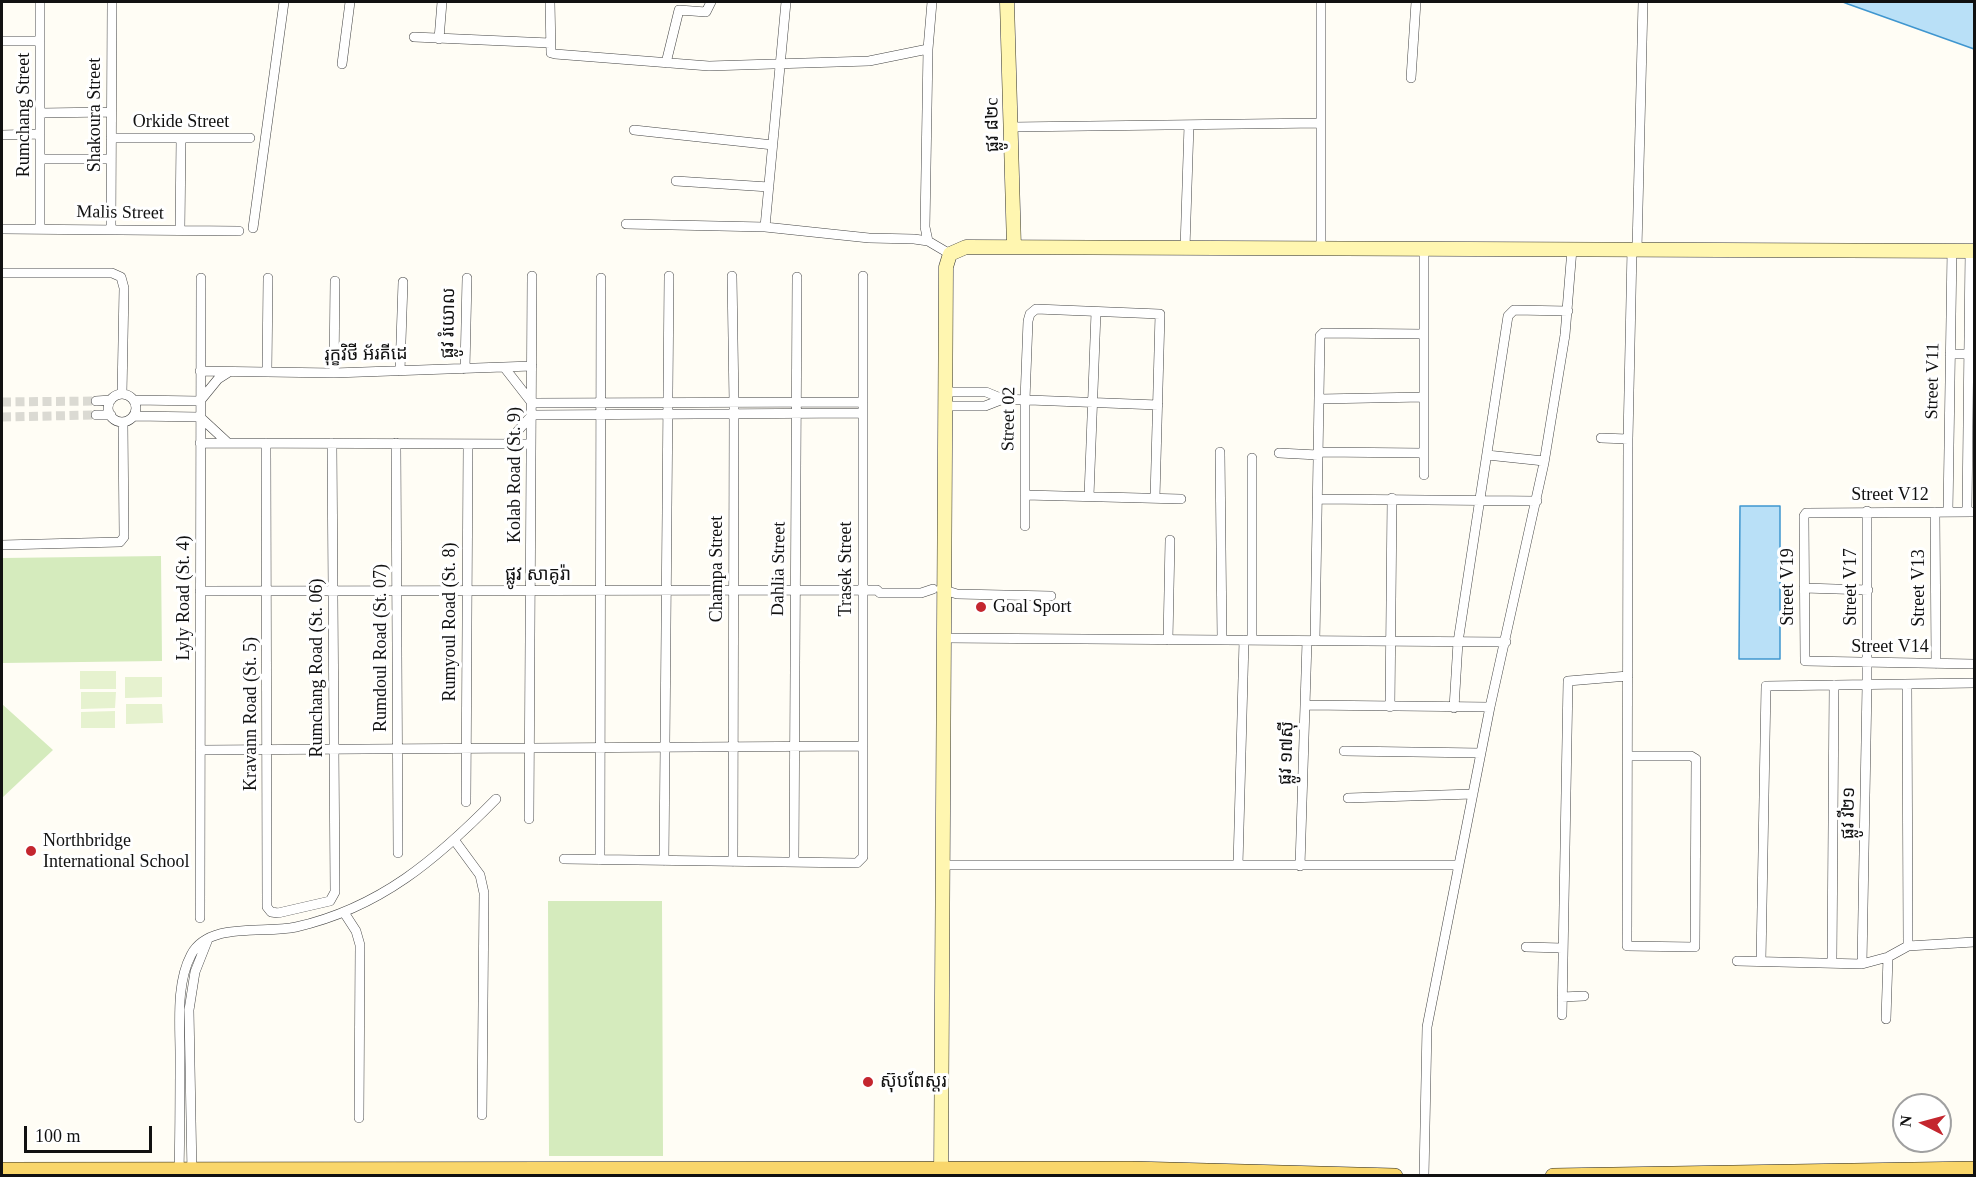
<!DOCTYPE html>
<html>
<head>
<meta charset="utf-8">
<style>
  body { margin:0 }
  #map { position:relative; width:1976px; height:1177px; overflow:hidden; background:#fffdf5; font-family:"Times New Roman",serif }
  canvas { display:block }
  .frame { position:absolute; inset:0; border:3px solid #111; pointer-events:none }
  .north { position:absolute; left:1892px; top:1093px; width:60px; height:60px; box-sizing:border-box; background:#fff; border:2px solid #a0a0a0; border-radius:50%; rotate:276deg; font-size:16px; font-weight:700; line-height:24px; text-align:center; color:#111 }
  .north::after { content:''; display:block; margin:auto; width:21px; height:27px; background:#c4262e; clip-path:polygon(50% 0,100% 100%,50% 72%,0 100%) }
  .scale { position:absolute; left:24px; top:1126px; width:128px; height:27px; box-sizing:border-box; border:3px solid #111; border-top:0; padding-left:8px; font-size:18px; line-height:21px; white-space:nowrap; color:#111; -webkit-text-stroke:4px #fff; paint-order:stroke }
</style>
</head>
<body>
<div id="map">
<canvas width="1976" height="1177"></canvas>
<div class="frame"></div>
<div class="north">N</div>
<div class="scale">100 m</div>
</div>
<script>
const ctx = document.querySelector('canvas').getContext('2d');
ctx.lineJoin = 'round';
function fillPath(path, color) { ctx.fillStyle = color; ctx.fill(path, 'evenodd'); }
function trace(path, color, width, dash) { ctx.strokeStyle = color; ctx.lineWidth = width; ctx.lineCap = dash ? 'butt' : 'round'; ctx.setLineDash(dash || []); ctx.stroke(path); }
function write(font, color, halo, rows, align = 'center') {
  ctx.font = font + ' "Times New Roman","Noto Sans Khmer",serif'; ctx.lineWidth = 6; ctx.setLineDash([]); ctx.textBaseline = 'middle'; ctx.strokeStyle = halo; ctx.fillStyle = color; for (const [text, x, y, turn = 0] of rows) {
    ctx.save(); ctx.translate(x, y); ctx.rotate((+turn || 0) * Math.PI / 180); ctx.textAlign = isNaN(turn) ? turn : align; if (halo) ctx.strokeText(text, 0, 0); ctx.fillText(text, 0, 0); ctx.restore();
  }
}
fillPath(new Path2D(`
  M161 556 162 661 2 663V558Z
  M2 704 53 750 2 798Z
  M548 901H662L663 1156H549Z`), '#d5ebbd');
fillPath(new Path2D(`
  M80 671H116V689H80Z
  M125 677H162V697L125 698Z
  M81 692H116L115 708 81 709Z
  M126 704H162L163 723 126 724Z
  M115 711V728H81V712Z`), '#e6f2cf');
const water = new Path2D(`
  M1843 2H1974V49L1848 4Z
  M1740 506H1780V659H1739Z`);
fillPath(water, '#b9e0f7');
trace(water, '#3f96cf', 1.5);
trace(new Path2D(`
  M2 402 96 401
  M2 417 96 415`), '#dbdad3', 9, [9, 4.5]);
const street = new Path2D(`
  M550 2 551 53 555 54 709 66 869 61 928 49
  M1321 2V248
  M414 37 550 43
  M439 39 442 2
  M2 41H40
  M666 63 679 10 706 12 711 2
  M342 64 350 2
  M1411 78 1416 2
  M40 113 111 112
  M1012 127 1320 123
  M634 130 773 145
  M2 135 40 134
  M111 138H250
  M40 159H111
  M676 181 769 187
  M626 224 765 227 869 238 914 239 928 241 950 254
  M765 227 786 2
  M253 228 284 2
  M2 229 239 231
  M40 229V2
  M111 230 112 2
  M180 230 181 138
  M928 241 925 227 928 49 932 2
  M1185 248 1189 125
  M1637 249 1643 2
  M2 273H112L121 277 124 288 122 394
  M732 276 734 403 733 862
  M1950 354H1974
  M504 367 532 403 863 402
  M465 369 467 278
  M200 371 334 373 532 366
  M400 371 403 282
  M267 372 268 278
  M334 373 335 281
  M945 392H986L1003 399 1158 405
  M108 408a14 14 0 1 1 28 0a14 14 0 1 1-28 0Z
  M1319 399 1424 397
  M134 400 200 401 218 379 229 372
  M96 401 111 400
  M945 406H985L1003 399
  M96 415H111
  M134 416 200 417 227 442
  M1601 438 1628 439
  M200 443 531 444
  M266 443 267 907 271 912 278 913 330 901 335 892 332 443
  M396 443 398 853
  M506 444 532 415 862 413
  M1220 452 1222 640
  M1318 452 1424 453
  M1279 453 1318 455
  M1487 455 1544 461
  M1424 475V249
  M1025 495 1181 499
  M1089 496 1096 312
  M1317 499 1537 501
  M1935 512 1936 664
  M1948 512 1952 250
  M1967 512 1970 251
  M1974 512 1806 513 1804 516 1805 661 1974 664
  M1025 526V400L1028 321 1030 314 1036 309 1160 314 1155 498
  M2 545 120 542 124 537 123 422
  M1804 588 1868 590
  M941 589 957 594 1051 596
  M200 591 877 590 880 593H921L933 589
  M944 638 1506 642
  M1168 640 1170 540
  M1252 640V458
  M1315 641 1320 336 1323 333 1424 334
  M1907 684 1908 946
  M1305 705 1490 707
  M1390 707 1392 498
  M1454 708 1458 642 1508 316 1514 310 1568 311
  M200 750 863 746
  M1344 751 1481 753
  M1628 756H1691L1696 759 1695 947 1627 946 1628 439 1632 249
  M1348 798 1473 794
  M466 802 468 444
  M529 819 532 276
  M455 841 480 875 484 893 482 1115
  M564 859 857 863 863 857V276
  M600 860 601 278
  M664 861 669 276
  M794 862 797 277
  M942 865H1458
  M1238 865 1244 640
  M1300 866 1307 641
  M345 914 356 931 360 945 359 1118
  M200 918 201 278
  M1526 947 1562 948
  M1737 961 1862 964 1888 957 1908 946 1974 942
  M1761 961 1766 686 1974 683
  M1832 961 1834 685
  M1862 964 1867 685V511
  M1562 997 1584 996
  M1562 1015 1568 681 1628 676
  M1886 1019 1888 957
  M179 1172C180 1133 180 1093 180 1054 180 1023 176 983 191 955 209 921 264 934 296 927 380 908 437 859 496 799
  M192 1174 189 1010 195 972 208 939
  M1424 1176 1427 1027 1490 707 1544 463 1565 335 1572 249`);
const secondary = new Path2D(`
  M1007 2 1014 247
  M941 1176 946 267 950 254 966 247 1974 251`);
const primary = new Path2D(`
  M2 1170 1132 1169 1395 1176
  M1553 1176 1974 1169`);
trace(street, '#444', 10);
trace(secondary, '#333', 15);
trace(primary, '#222', 16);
trace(street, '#fff', 9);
trace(secondary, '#fff6b0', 14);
trace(primary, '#f9d66b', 15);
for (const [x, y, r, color] of [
  [981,607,6,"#c4262e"],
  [31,851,6,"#c4262e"],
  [868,1082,6,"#c4262e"]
]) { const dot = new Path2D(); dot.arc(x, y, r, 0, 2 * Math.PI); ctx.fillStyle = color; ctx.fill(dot); trace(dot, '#fff', 2); }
write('18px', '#111', '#fff', [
  ["Rumchang Street",24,115,-90],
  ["Shakoura Street",95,115,-90],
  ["Orkide Street",181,122],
  ["ផ្លូវ ៨២c",993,125,-91],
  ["Malis Street",120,213,1],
  ["ផ្លូវ រំយោល",449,323,-89],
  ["រុក្ខវិថី អ័រគីដេ",366,355,-1],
  ["Street V11",1933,381,-89],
  ["Street 02",1009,419,-89],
  ["Kolab Road (St. 9)",515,475,-90],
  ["Street V12",1890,495],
  ["Champa Street",717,569,-90],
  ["Dahlia Street",779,569,-89],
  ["Trasek Street",846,569,-90],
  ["ផ្លូវ សាគូរ៉ា",538,575],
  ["Street V19",1788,587,-90],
  ["Street V17",1851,587,-90],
  ["Street V13",1919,588,-90],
  ["Lyly Road (St. 4)",184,598,-90],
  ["Rumyoul Road (St. 8)",450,622,-90],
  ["Street V14",1890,647],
  ["Rumdoul Road (St. 07)",381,648,-90],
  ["Rumchang Road (St. 06)",317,668,-90],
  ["Kravann Road (St. 5)",251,714,-90],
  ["ផ្លូវ ១៧ស៊ី",1287,753,-88],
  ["ផ្លូវ វី២១",1849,813,-89]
]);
write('18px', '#111', '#fff', [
  ["Goal Sport",993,607],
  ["Northbridge",43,841],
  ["International School",43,862],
  ["ស៊ុបពែស្តរ",880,1082]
], 'left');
</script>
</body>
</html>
